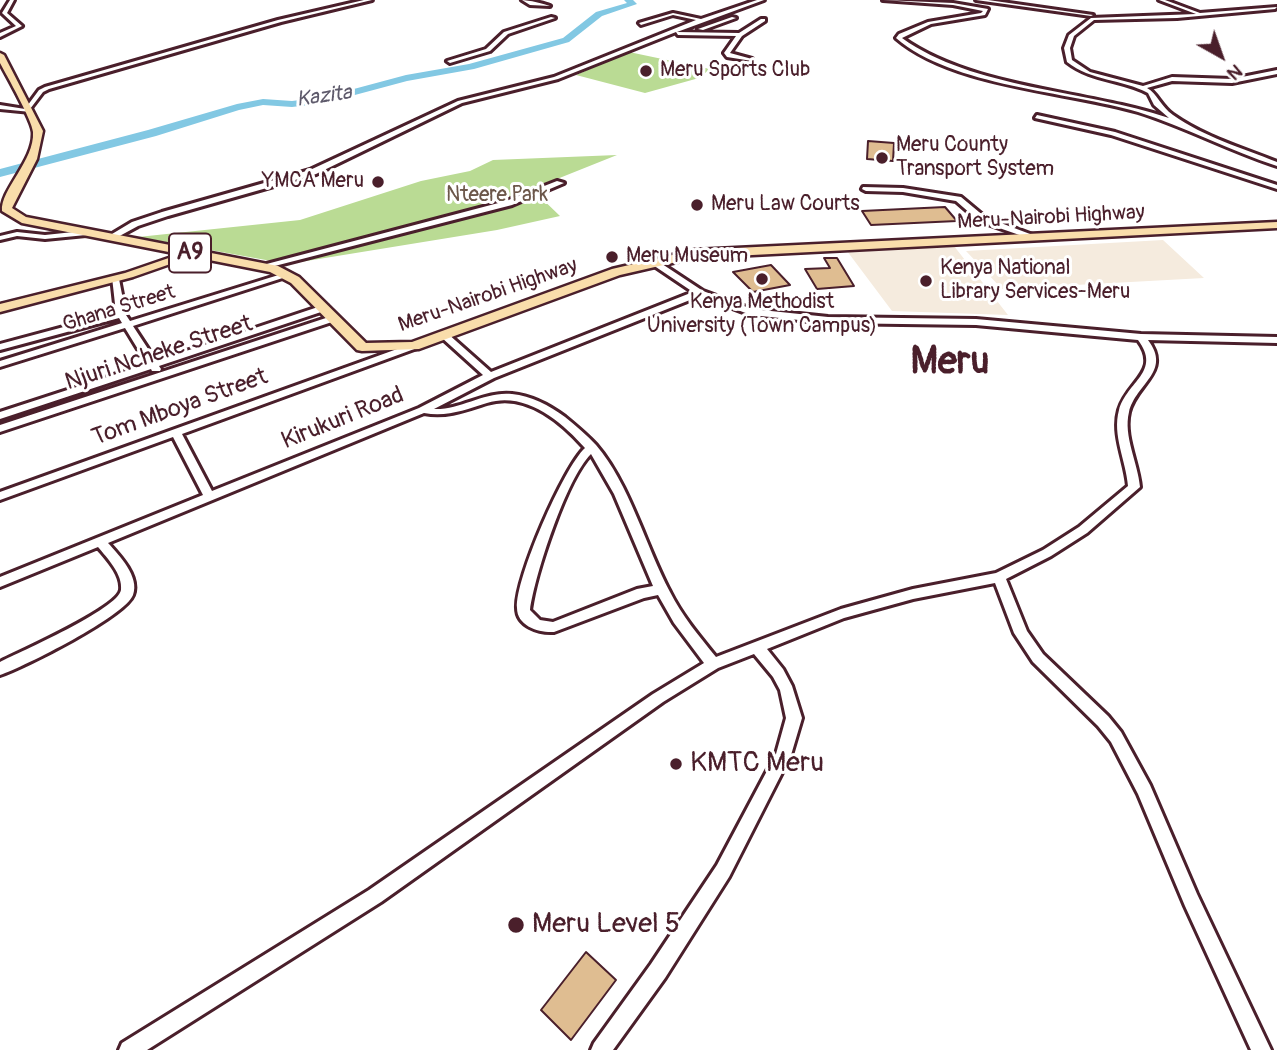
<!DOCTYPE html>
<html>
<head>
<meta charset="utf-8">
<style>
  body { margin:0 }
  #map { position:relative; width:1277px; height:1050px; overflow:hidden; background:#fff; font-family:Pangolin,sans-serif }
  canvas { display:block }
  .north { position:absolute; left:1186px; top:21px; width:70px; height:70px; -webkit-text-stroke:5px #fff; paint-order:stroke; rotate:140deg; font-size:19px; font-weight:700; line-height:28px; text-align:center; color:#4a1f2b }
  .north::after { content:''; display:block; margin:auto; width:24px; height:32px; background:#4a1f2b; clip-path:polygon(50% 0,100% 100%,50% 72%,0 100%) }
</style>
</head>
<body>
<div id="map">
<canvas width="1277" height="1050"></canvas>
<div class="north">N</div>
</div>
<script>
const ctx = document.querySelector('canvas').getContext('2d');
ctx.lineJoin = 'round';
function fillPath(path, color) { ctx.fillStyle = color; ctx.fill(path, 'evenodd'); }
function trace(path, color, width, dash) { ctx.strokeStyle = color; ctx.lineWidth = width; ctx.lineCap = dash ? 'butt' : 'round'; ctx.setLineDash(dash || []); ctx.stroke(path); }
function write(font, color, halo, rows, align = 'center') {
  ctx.font = font + ' Pangolin,sans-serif'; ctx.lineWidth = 6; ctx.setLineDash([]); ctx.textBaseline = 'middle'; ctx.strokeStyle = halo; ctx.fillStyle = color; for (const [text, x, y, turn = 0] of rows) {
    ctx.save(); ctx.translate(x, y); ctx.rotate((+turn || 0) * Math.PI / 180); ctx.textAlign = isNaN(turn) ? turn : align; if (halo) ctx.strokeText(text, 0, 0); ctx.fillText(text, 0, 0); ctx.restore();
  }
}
fillPath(new Path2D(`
  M1163 240 1204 278 1002 289 966 251Z
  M954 246 1008 315 892 311 847 251Z`), '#f5ebde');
fillPath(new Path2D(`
  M629 52 710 69 699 78 645 93 576 75Z
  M617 155 532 189 560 216 497 230 288 264 138 237 300 220 421 181 470 171 493 160Z`), '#badb94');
fillPath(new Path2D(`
  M624 0H633L637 4 602 16 569 42 474 69 407 81 325 103 292 107 263 105 239 110 156 136 0 177V169L148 130 237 104 263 99 292 101 324 97 406 75 469 64 563 38 596 12 627 3Z`), '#82c8e3');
const building = new Path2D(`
  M868 141 894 143 893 161 867 159Z
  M945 207 957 221 871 225 862 211Z
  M824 258H837L854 286 817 289 805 269 830 268Z
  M771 265 790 285 753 292 733 272Z
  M586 952 616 980 571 1040 541 1010Z`);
fillPath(building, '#dfbd91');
trace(building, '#4a1f2b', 2);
const minor = new Path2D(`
  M10 0H14L7 13 22 26 0 37V33L16 26 2 13Z
  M364 0H372L281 22 49 89 43 92 30 109 31 112 0 109V105L25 109 39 90 45 87 278 20Z
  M522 0C528 0 545 4 550 6L530 5Z
  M757 0H764L677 32 739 33 761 19H765V21L742 36 730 53 752 59V61L727 57 724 53 736 36 678 35 676 32 558 79 462 103 316 174 168 216 138 226 114 239 107 237 132 222 162 212 310 170 458 101 554 77 696 20 673 15 641 25 639 23 673 13 701 19Z
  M883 0 953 3 988 9 985 15 931 24 902 38C973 89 1086 90 1169 118L1154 105 1148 93C1122 79 1091 81 1067 62L1064 48 1069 35 1091 18 1196 14 1159 0H1165L1200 13 1277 7 1275 9 1177 18 1094 20 1074 36 1070 48 1072 60 1090 72 1143 86 1172 77 1232 79 1277 70V74L1232 83 1172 81 1147 88C1157 93 1161 107 1173 115 1204 137 1242 148 1277 162V166C1230 151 1186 127 1138 112 1067 91 953 87 896 38L899 34 928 22 981 13 983 11 953 5Z
  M976 0H988L1093 15 1091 16Z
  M551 17 555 18 508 34 490 51 450 63 447 61 486 49 504 32Z
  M732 17 736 18 703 30 698 29Z
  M1037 115 1115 132 1277 185V189L1111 135 1035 118Z
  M557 181 564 183 512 205 263 269 259 266 506 201Z
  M863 187 903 188 961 197 985 217 1038 237 1031 239 979 221 956 201 903 192 866 191 862 189Z
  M83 231H86V235L45 239 17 236 0 240V236L17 232 45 235Z
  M653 258 703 291 752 309 828 317 976 319 1141 334 1277 337V343L1148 340C1172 372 1136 383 1129 412 1123 436 1138 463 1140 487L1087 533 1051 556 1006 579 1027 631 1043 654 1108 716 1121 732 1150 785 1197 894 1271 1050H1251L1185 906 1138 794 1111 742 1098 726 1033 662 1014 633 995 583 913 599 844 618 767 649 783 669 792 686 802 718 791 755 729 877 665 978 613 1050H591L594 1043 651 964 717 865 776 754 786 718 780 690 773 677 754 654 718 668 663 702 381 902 147 1050H119L122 1043 369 890 653 694 704 663 674 623 658 595 644 598 554 632C539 633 517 626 517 608 515 579 564 467 585 448 561 421 525 391 487 403 465 410 447 417 424 413L108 543C119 555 140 577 133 595 125 616 24 667 0 675V662C20 652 118 609 121 590 123 574 107 558 98 547L0 587V577L203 495 173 437 0 500V492L411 344H417V348L182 434 212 491 419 408 483 375 441 337V333H447L491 372 693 292 650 263V259ZM700 296 751 315 828 323 976 325 1138 340C1162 372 1127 381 1119 410 1112 435 1126 461 1128 486L1079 527 1043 550 996 573 913 589 841 609 716 657C699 636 682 616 670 592 646 547 629 483 596 445 587 435 576 426 565 417 549 405 531 396 512 394 485 391 461 410 434 409L494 378ZM591 454 614 494 653 586 637 589 553 622 540 620 530 610C535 574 566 479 591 454Z
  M285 273 292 275 133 326 156 361 321 306H327V310L159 366 161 369 160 371H152L151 369 0 419V412L147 364 125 328 0 367V361L122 323 119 318 0 350V344L116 313 112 277 119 279 126 315 130 321Z
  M332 316 337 319 335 321 0 432V425Z`);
const major = new Path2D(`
  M192 250 197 253 196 255 133 277 0 312V304L125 273Z`);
const highway = new Path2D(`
  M0 53 4 55 43 131 37 159 12 208 26 217 278 266 299 277 366 343 412 342 612 269 694 250 1277 222V228L694 258 620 275 419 349 362 351 357 350 291 283 270 272 22 223 2 211C0 190 35 160 33 132 32 120 7 76 0 63Z`);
trace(minor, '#4a1f2b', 6);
trace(major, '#4a1f2b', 5);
trace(highway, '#4a1f2b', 5);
fillPath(minor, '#fff');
fillPath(major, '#f9ddab');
fillPath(highway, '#f9ddab');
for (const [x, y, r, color] of [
  [646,71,7,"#4a1f2b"],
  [882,158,7,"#4a1f2b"],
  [378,182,7,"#4a1f2b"],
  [697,205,7,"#4a1f2b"],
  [612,257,7,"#4a1f2b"],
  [762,279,7,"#4a1f2b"],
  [926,281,7,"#4a1f2b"],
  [676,764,7,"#4a1f2b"],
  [516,925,9,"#4a1f2b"]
]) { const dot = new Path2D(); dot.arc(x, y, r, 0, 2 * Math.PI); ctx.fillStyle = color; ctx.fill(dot); trace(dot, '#fff', 2.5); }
write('21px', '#4a1f2b', '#fff', [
  ["Meru Sports Club",660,71],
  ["Meru County",896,146],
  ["Transport System",896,170],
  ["YMCA Meru",364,182,"right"],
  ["Meru Law Courts",711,205],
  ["Meru Museum",626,257],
  ["Kenya National",940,269],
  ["Library Services-Meru",940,293],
  ["Kenya Methodist",762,303,"center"],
  ["University (Town Campus)",762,327,"center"]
], 'left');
write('italic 21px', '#5e5a6b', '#fff', [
  ["Kazita",324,97,-8]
]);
write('21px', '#6c574a', '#fff', [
  ["Nteere Park",497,196]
]);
write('21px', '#4a1f2b', '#fff', [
  ["Meru-Nairobi Highway",1051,218,-3],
  ["Meru-Nairobi Highway",488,296,-19],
  ["Ghana Street",119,309,-17]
]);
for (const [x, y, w] of [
  [190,253,42]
]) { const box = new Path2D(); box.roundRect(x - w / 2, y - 19.5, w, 39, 5); ctx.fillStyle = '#fff'; ctx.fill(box); trace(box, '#4a1f2b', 2); }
write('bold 23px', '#4a1f2b', null, [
  ["A9",190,253]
]);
write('24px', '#4a1f2b', '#fff', [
  ["Njuri Ncheke Street",159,354,-18],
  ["Tom Mboya Street",180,408,-20],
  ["Kirukuri Road",343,419,-22]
]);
write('28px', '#4a1f2b', '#fff', [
  ["KMTC Meru",690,764],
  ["Meru Level 5",532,925]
], 'left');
write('bold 38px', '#4a1f2b', '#fff', [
  ["Meru",950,363]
]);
</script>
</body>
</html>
